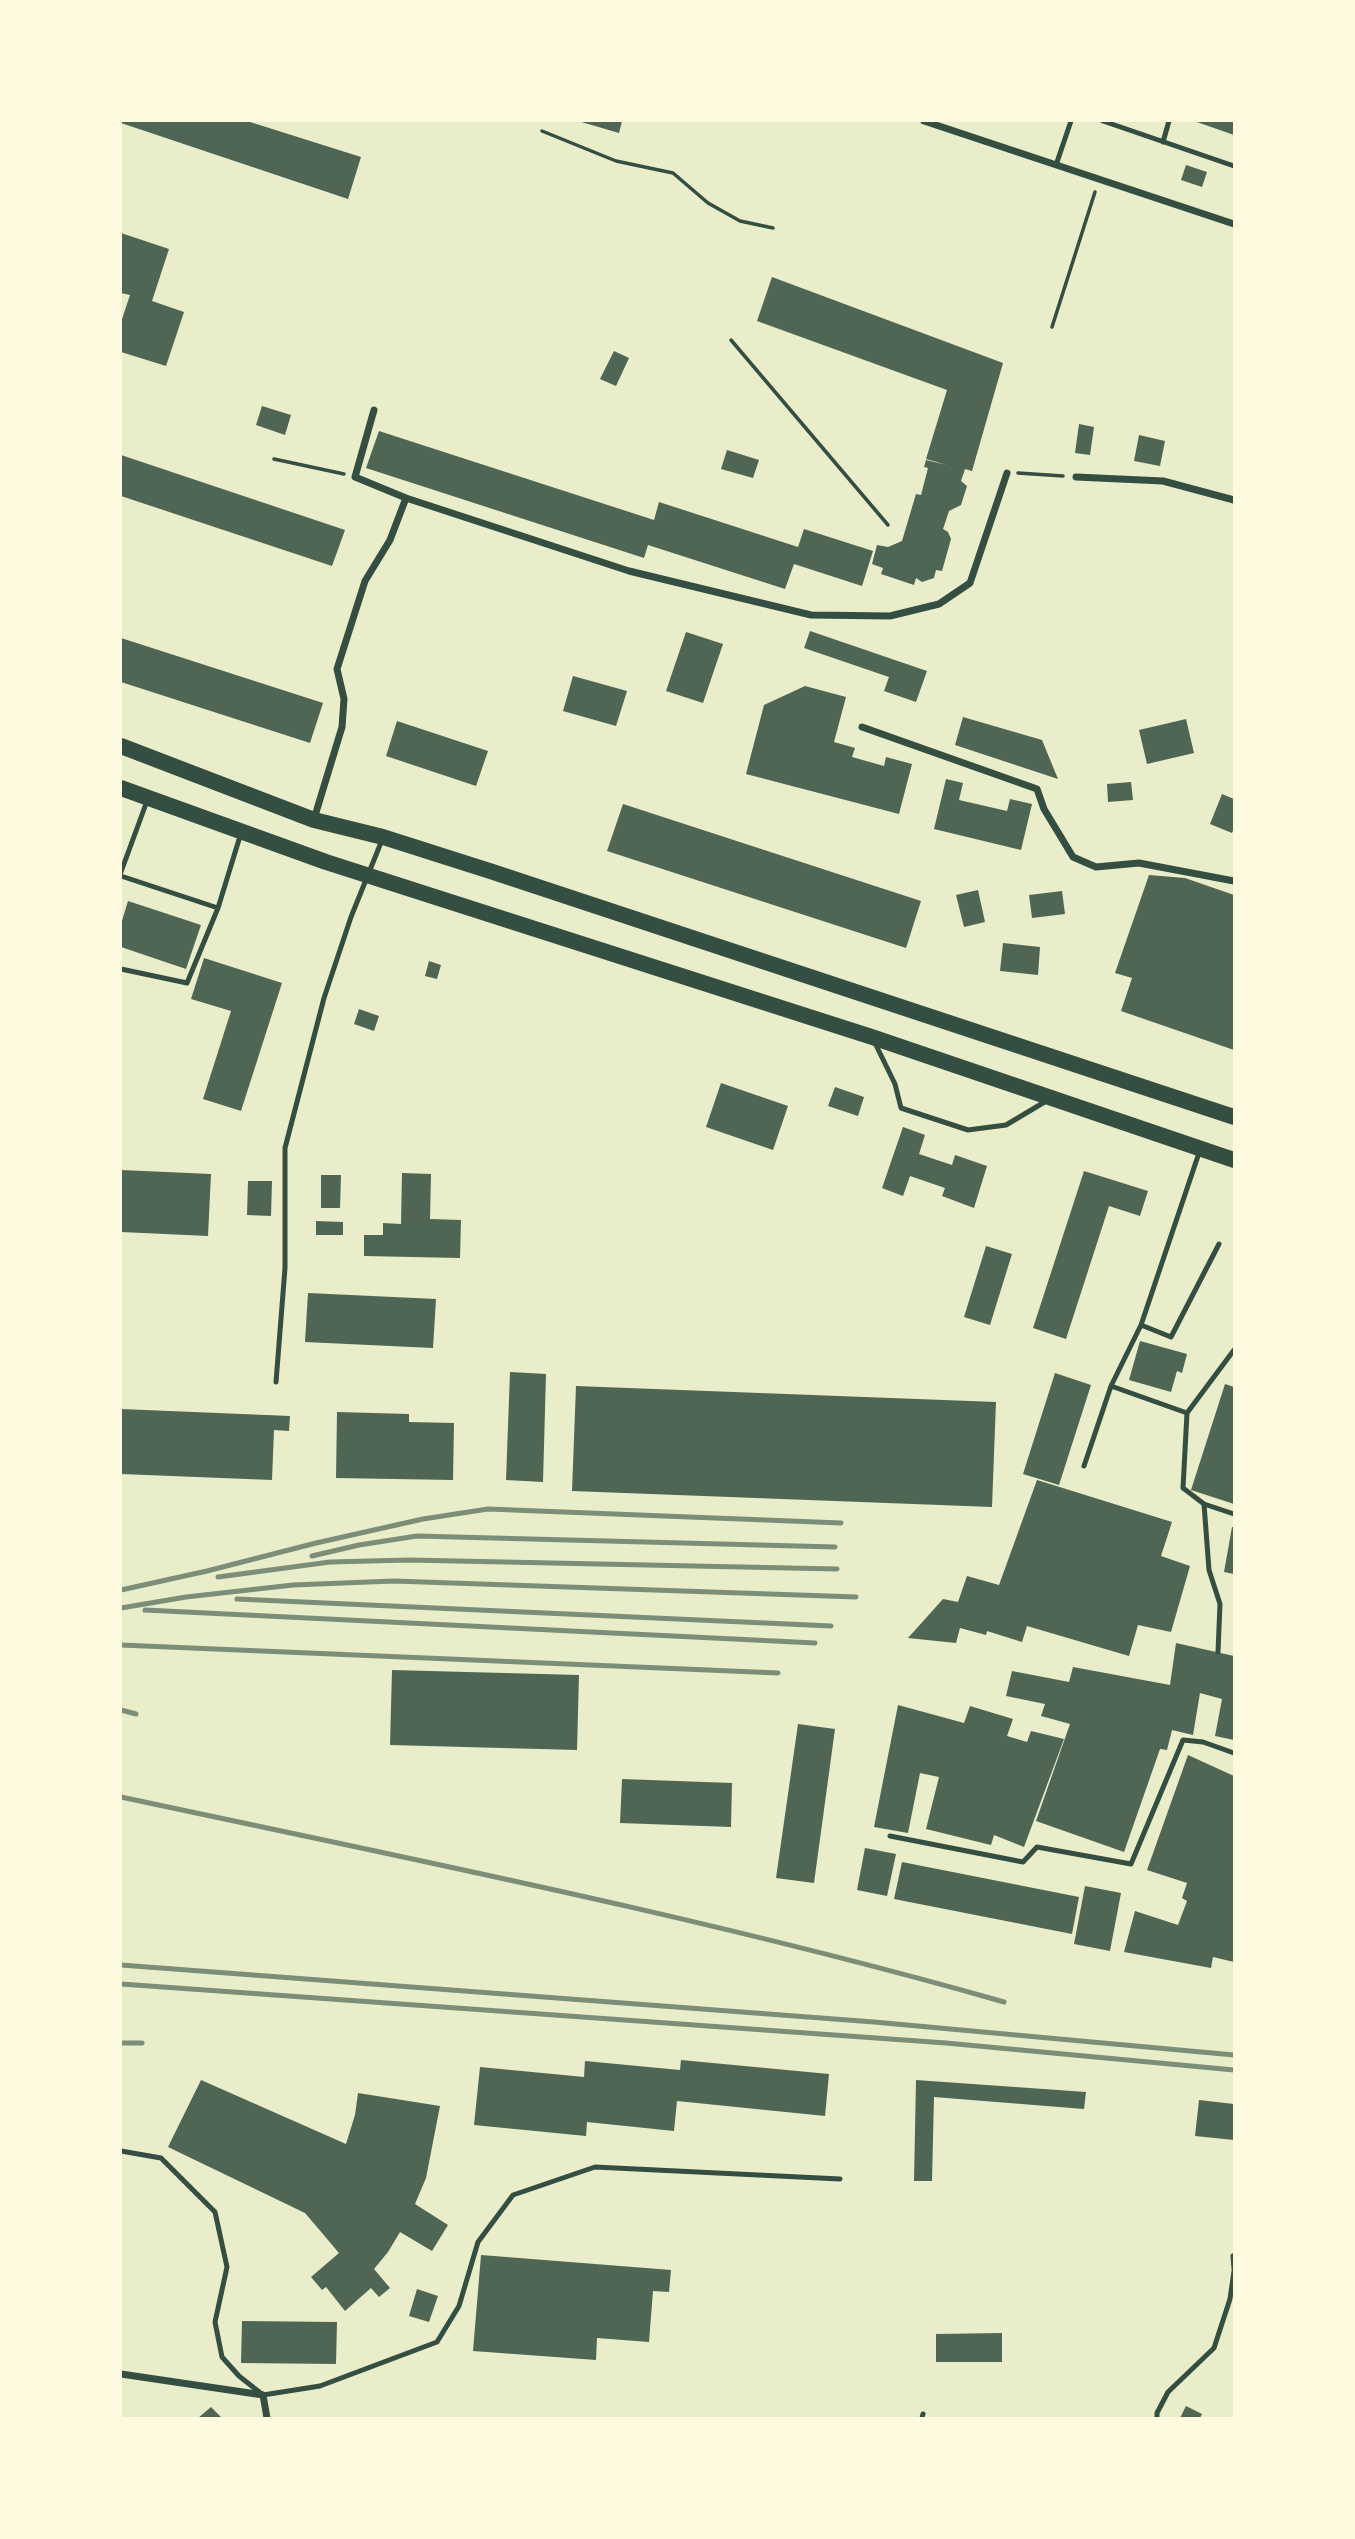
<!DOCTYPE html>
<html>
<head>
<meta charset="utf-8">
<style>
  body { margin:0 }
  #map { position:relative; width:1355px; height:2539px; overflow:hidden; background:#e9edc9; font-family:"Crimson Pro",serif }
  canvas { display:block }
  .frame { position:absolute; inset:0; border:122px solid #fefae0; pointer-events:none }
</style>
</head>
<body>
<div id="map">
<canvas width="1355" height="2539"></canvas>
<div class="frame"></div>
</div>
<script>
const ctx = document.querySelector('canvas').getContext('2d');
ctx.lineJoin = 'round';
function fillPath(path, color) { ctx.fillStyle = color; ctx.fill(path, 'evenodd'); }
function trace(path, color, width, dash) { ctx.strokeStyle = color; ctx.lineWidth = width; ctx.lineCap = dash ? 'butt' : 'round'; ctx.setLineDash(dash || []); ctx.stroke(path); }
fillPath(new Path2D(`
  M121 121H247L361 157 348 199 121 123Z
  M578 121H622L619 133Z
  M1194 121H1234V135Z
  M1186 165 1207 172 1202 187 1181 180Z
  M121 233 169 249 152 301 184 312 166 366 121 352V322L130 295 121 293Z
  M772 277 1003 363 972 471 965 469 961 481 967 486 961 505 949 511 943 529 948 532 951 539 942 571 936 570 934 578 922 582 916 578 914 585 881 574 883 568 872 564 877 545 888 547 902 541 916 494 921 495 928 468 924 467 926 460 947 465 926 459 947 390 757 321Z
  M614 351 629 358 616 386 600 379Z
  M262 406 291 415 285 435 256 425Z
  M1079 424 1094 427 1090 455 1075 453Z
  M379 431 654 520 659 502 798 547 804 529 873 551 862 586 794 564 785 589 648 545 644 558 366 468Z
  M1139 435 1165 441 1160 466 1134 461Z
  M727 450 759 460 753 478 721 469Z
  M121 455 345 530 332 566 121 496Z
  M810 631 927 671 916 702 884 691 889 677 804 648Z
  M686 632 723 644 703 703 666 691Z
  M121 638 323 703 310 743 121 682Z
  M573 676 627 691 616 726 563 711Z
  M805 686 846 697 834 742 855 748 852 757 884 766 886 757 912 764 899 814 746 774 764 705Z
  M963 717 1042 740 1058 779 955 745Z
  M1186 719 1194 753 1147 764 1139 730Z
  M397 721 488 751 476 786 386 756Z
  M946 779 963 783 959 800 1007 811 1010 799 1032 804 1021 850 934 829Z
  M1131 782 1133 800 1108 802 1107 784Z
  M1222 794 1234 799V828L1232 833 1210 824Z
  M623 804 921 901 906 948 607 851Z
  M1149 875 1185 878 1234 895V1050L1121 1011 1132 978 1115 973Z
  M978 890 985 922 964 927 956 895Z
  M1062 891 1065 914 1032 918 1029 895Z
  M128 901 201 925 186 969 121 947V924Z
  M1003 943 1040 947 1038 975 1000 971Z
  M204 958 282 983 241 1111 203 1099 231 1011 191 999Z
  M429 961 441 965 437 979 425 976Z
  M359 1009 379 1016 374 1031 354 1024Z
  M721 1083 788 1106 773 1150 706 1127Z
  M835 1087 864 1097 858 1116 828 1106Z
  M903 1127 925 1135 919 1154 952 1165 955 1155 987 1166 974 1208 942 1196 945 1188 910 1176 903 1196 882 1188Z
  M121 1170 211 1174 208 1236 121 1232Z
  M1084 1171 1148 1191 1140 1216 1109 1206 1066 1339 1033 1328Z
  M402 1173 431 1174 430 1219 461 1220 460 1258 364 1256V1235H383V1223L401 1224Z
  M321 1175H341L340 1208H321Z
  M248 1181H272L271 1216 247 1215Z
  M316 1221 343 1222V1235H316Z
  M986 1246 1012 1254 990 1325 964 1317Z
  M308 1293 436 1299 433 1348 305 1342Z
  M1140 1341 1187 1354 1182 1373 1177 1371 1171 1392 1129 1380Z
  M510 1372 546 1374 543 1482 506 1480Z
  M1055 1373 1091 1385 1059 1485 1023 1474Z
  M1225 1384 1234 1387V1504L1191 1490Z
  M576 1386 996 1402 992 1507 572 1491Z
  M121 1409 290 1416 289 1431 274 1430 272 1480 121 1474Z
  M337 1412 409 1414V1422L454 1423 453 1480 336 1478Z
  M1037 1480 1172 1522 1161 1556 1190 1566 1171 1632 1138 1625 1129 1656 1027 1626 1022 1642 987 1631 986 1635 960 1628 956 1643 908 1638 943 1599 958 1602 967 1576 999 1585Z
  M1232 1527H1234V1574L1224 1572Z
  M1176 1643 1234 1656V1740L1215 1736 1222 1699 1200 1693 1193 1735 1172 1730 1167 1750 1160 1749 1124 1852 1036 1821 1070 1724 1041 1716 1045 1704 1006 1696 1012 1671 1069 1682 1073 1667 1170 1685Z
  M392 1670 579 1675 577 1750 390 1745Z
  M898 1705 964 1723 970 1706 1013 1719 1007 1736 1027 1742 1031 1731 1064 1739 1024 1847 994 1835 991 1845 926 1829 939 1777 920 1773 908 1833 874 1827Z
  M798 1724 835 1729 814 1883 776 1878Z
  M1188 1755 1234 1776V1962L1213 1957 1211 1968 1124 1952 1135 1911 1178 1925 1187 1901 1182 1898 1187 1883 1147 1870Z
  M622 1779 732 1783 731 1827 620 1823Z
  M865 1848 896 1854 887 1896 857 1890Z
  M902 1862 1079 1897 1072 1934 894 1899Z
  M1085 1886 1121 1893 1110 1951 1074 1944Z
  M681 2060 829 2074 825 2116 677 2101 674 2131 587 2122 586 2136 474 2125 480 2067 584 2077 585 2061 680 2070Z
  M201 2080 346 2144 355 2115 358 2093 440 2106 426 2178 415 2204 448 2225 432 2251 400 2232 388 2252 374 2269 390 2288 379 2297 371 2288 345 2311 326 2287 322 2290 311 2277 339 2253 305 2213 168 2147Z
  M916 2080 1086 2092 1084 2109 934 2097 932 2181H914Z
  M1199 2100 1234 2104V2140L1195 2136Z
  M481 2255 671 2270 669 2292 653 2291 649 2342 597 2338 596 2360 473 2351Z
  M417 2289 438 2296 429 2322 409 2316Z
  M242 2321 337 2322 336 2364 241 2363Z
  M1002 2333V2362H936V2334Z
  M1186 2406 1202 2414 1200 2418H1180Z
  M211 2407 222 2418H198Z`), '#4f6655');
trace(new Path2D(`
  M542 131 616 161 673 173 708 203 740 221 773 228
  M1052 327 1095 192
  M731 340 888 525
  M274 459 344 474
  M1018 473 1063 476`), '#344e41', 3.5);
trace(new Path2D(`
  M1103 121 1234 166
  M1163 142 1169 121
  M1056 165 1071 121
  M121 872 147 801
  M121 876 218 908
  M121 969 187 983 218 908 241 833
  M875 1043 895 1084 901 1108 968 1130 1006 1125 1048 1100
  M1141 1325 1171 1337 1219 1244
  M276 1382 285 1268V1148L324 998 351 917 382 840
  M1111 1386 1141 1325 1200 1150
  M1187 1413 1234 1350
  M1084 1466 1111 1386 1187 1413 1183 1488 1204 1504 1234 1514
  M1204 1504 1209 1570 1220 1604 1218 1652
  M890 1836 1023 1862 1037 1847 1131 1864 1183 1740 1203 1742 1234 1753
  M121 2151 161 2158 215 2212 227 2267 215 2322 222 2357 239 2376 263 2395 320 2386 437 2342 459 2306 478 2242 513 2195 595 2167 840 2179
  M1233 2256 1234 2269
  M922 2418 923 2414
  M1157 2418V2413L1168 2392 1214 2348 1230 2299 1234 2271`), '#344e41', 5);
trace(new Path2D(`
  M924 121 1234 224
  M374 410 355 477 406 498
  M1076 477 1163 481 1234 500
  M862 727 1037 789 1044 809 1073 857 1096 867 1139 863 1234 881
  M314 819 342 727 344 699 337 669 365 581 390 540 406 498 629 571 811 615 890 616 939 604 970 583 1007 473
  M121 2374 263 2395 267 2418`), '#344e41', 7);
trace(new Path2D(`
  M121 746 314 820 383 837 493 872 1234 1117
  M121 788 326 862 872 1037 1234 1160`), '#344e41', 16);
trace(new Path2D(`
  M312 1556 359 1545 417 1536 835 1547
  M218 1577 330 1562 409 1560 837 1569
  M121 1590 207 1571 316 1543 423 1519 488 1509 841 1523
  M237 1599 831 1626
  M121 1608 186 1597 293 1585 394 1581 856 1597
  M145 1610 815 1643
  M121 1645 778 1673
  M121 1710 136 1714
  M121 1797C416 1860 713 1919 1004 2002
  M121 1965 874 2022 1234 2055
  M121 1984 946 2043 1234 2070
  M121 2043H142`), '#7c8e77', 5);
</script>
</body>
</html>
